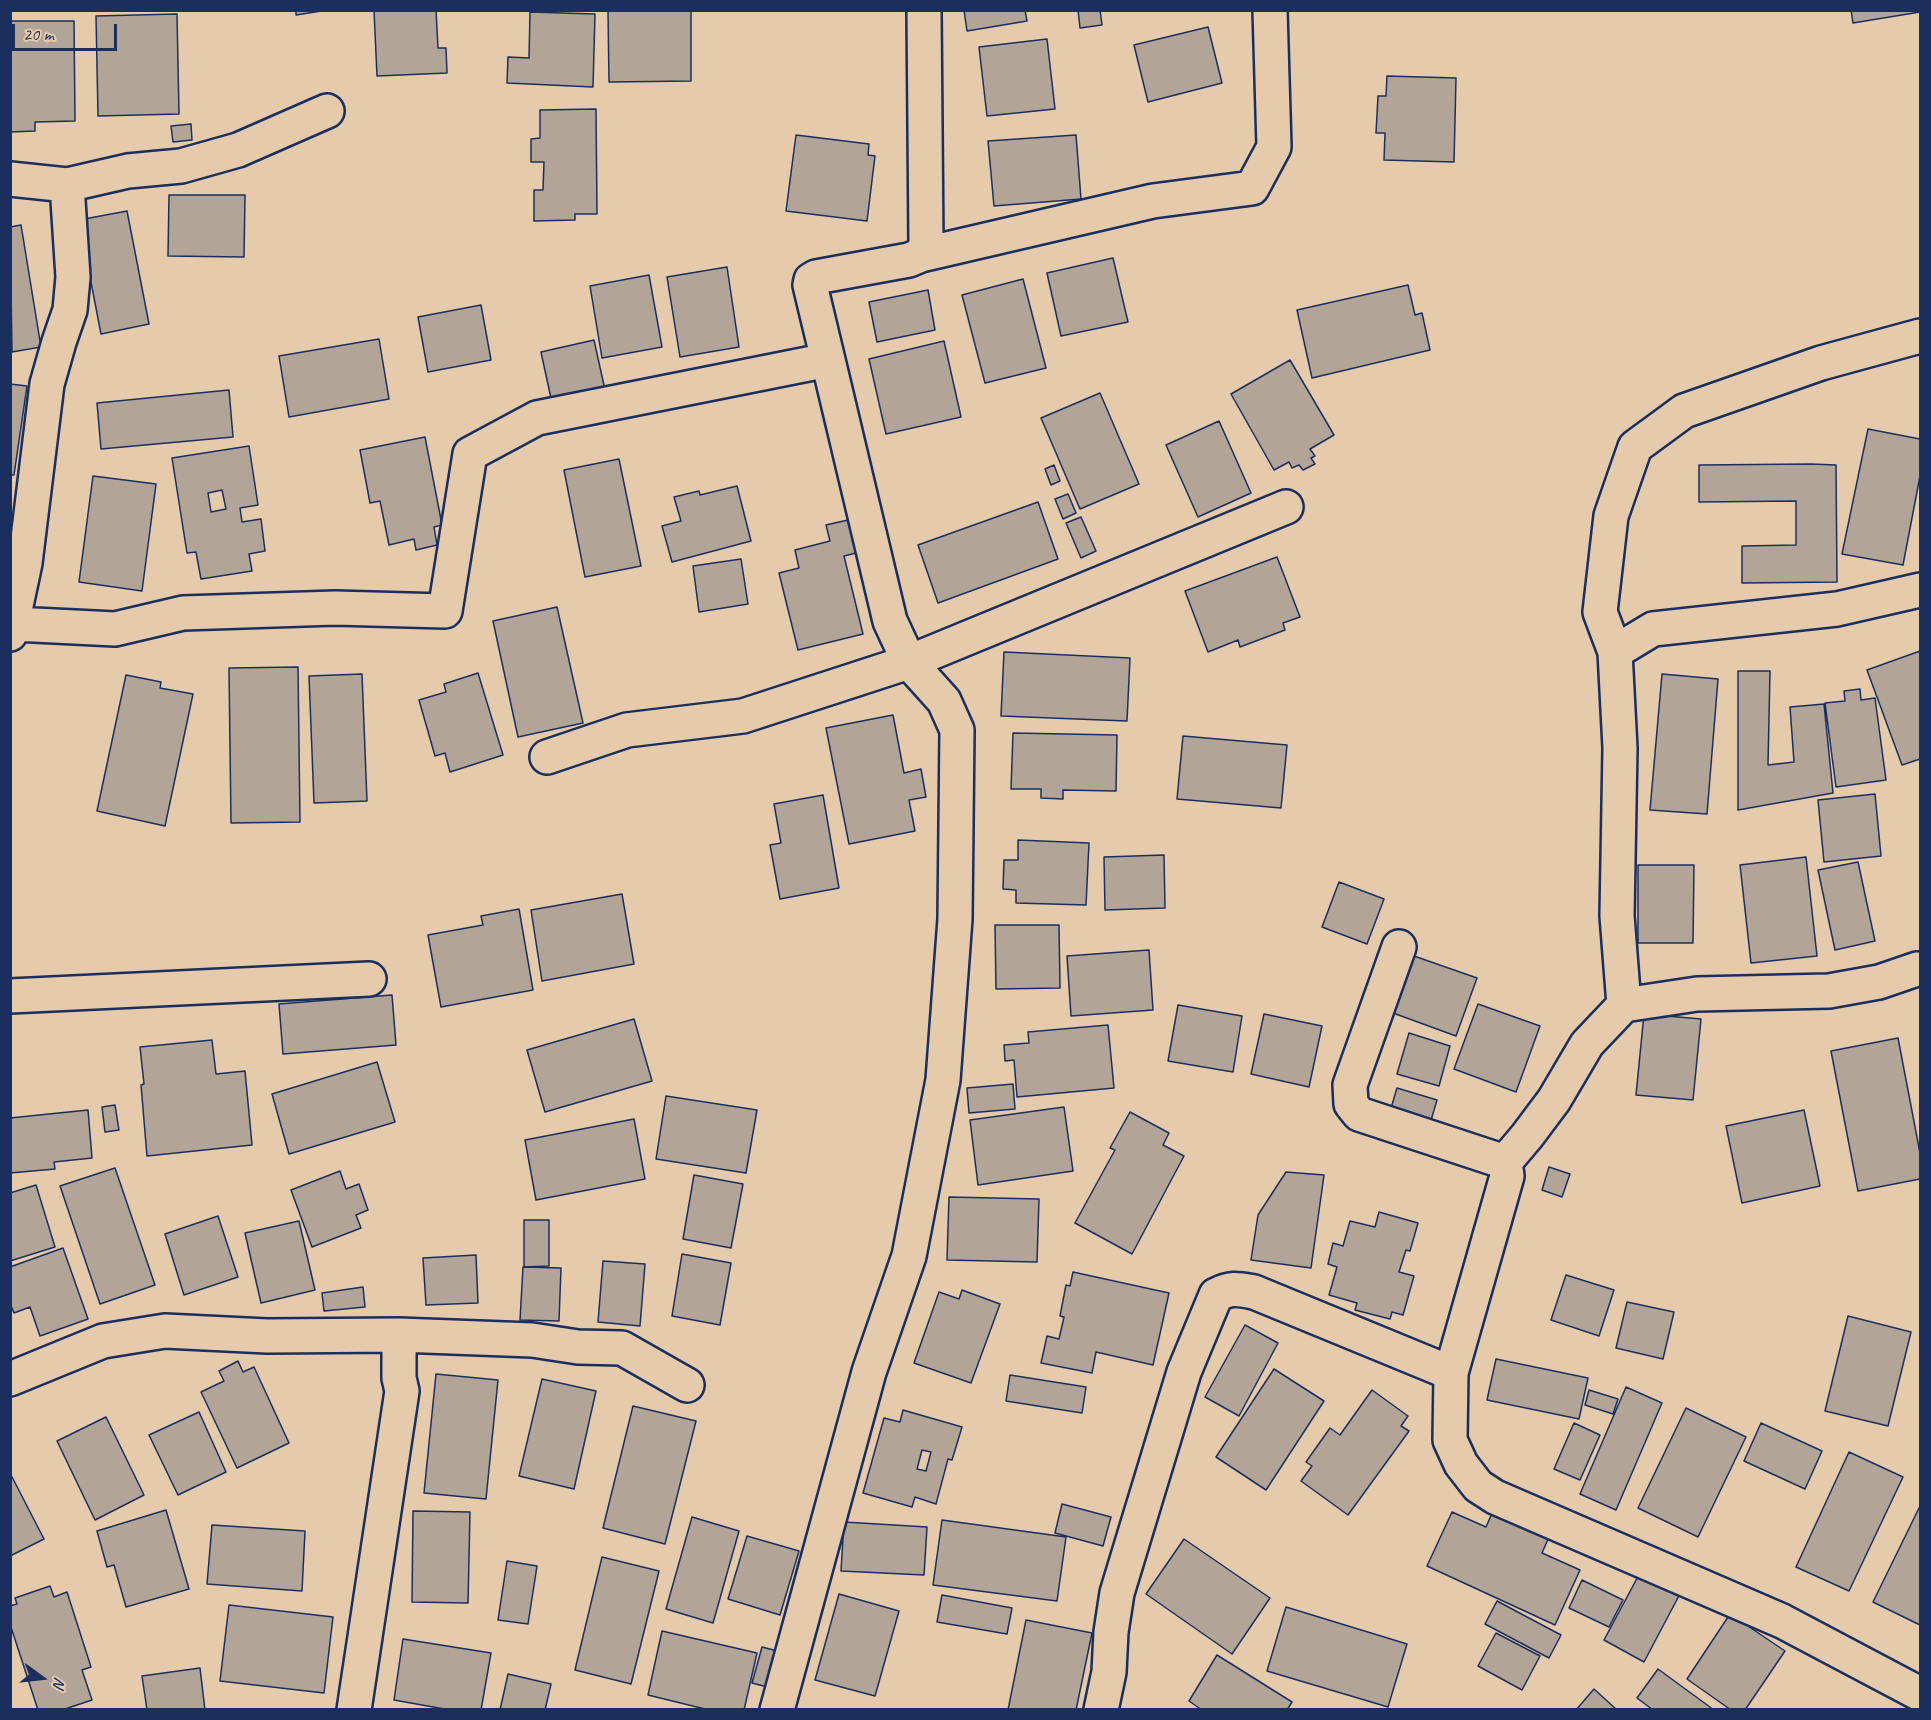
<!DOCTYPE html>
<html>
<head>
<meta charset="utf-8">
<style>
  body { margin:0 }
  #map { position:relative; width:1931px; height:1720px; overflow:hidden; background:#e5caac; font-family:Caveat,sans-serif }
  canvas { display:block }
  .frame { position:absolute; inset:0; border:12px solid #1b2f5e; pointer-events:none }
  .north { position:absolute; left:12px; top:1648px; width:60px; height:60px; -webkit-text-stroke:4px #e5caac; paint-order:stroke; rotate:105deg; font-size:16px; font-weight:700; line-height:24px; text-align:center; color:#1b2f5e }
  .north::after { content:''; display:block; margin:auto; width:21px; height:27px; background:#1b2f5e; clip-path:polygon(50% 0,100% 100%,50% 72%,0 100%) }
  .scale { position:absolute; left:12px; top:24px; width:105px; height:27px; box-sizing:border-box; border:3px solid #1b2f5e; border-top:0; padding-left:8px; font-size:18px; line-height:21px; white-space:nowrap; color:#1b2f5e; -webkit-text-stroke:4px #e5caac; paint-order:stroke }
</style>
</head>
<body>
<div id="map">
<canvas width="1931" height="1720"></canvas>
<div class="frame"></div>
<div class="north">N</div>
<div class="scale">20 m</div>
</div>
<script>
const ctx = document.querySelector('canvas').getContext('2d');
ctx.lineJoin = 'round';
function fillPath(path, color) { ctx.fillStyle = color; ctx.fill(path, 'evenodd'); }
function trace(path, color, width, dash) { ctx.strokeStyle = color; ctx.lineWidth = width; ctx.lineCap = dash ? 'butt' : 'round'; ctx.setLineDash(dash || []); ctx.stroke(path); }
const building = new Path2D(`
  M296 10H328L296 15Z
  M374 10H436L438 48H446L447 73 377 76Z
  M691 10V81L609 82 608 11Z
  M964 10H1025L1027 21 967 31Z
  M1078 10H1100L1102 25 1080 28Z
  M1851 10H1920V12L1853 23Z
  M530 12 595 14 593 87 507 83 508 57 529 58Z
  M177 14 179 114 98 116 96 16Z
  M10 21H74L75 121 35 122V131L10 132Z
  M1208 27 1222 83 1148 102 1134 45Z
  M1047 39 1055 109 987 116 979 47Z
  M1387 76 1456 78 1454 162 1384 160 1385 133H1376L1378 96H1386Z
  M596 109 597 214H575V220L534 221V190H543L544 162H531V139L540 138V110Z
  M191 124 192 140 173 142 171 126Z
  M796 135 869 144 868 155 875 156 867 221 786 211Z
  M1076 135 1081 199 994 206 988 141Z
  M169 195H245L244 257 168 256Z
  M127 211 149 324 101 334 79 220Z
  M21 225 41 347 12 352 10 227Z
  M1113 258 1128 322 1061 336 1047 273Z
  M727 267 739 347 680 357 667 277Z
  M649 275 662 347 602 358 590 286Z
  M1023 279 1046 368 985 383 962 295Z
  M1408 285 1415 315 1422 313 1430 350 1312 378 1297 310Z
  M928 290 935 330 877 342 869 302Z
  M481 305 491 360 428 372 418 317Z
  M379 339 389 399 289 417 279 356Z
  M594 340 605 390 552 403 541 352Z
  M944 341 961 417 886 434 869 359Z
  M1290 360 1334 435 1310 449 1315 456 1311 458 1315 464 1303 470 1299 465 1292 468 1289 462 1274 470 1231 394Z
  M10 384 27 386 14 475H10Z
  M229 390 233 437 101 449 97 403Z
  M1100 393 1139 484 1080 509 1041 418Z
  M1219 421 1251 493 1198 517 1166 445Z
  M1868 429 1920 439V476L1903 565 1842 554Z
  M425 437 442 525 434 527 437 545 416 550 414 539 389 545 380 501 370 503 360 450Z
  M249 446 258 505 240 508 242 522 261 519 265 551 249 554 252 571 201 579 196 552 187 553 172 458ZM222 490 226 509 211 512 208 493Z
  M619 459 641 566 585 577 564 470Z
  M1811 464 1836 465 1837 582 1742 583V546L1796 545V501L1699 502V465Z
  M1054 465 1060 481 1051 485 1045 469Z
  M93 476 156 484 142 591 79 582Z
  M737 486 751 541 672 562 662 526 681 521 674 497 699 491 700 495Z
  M1068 494 1076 513 1063 519 1055 499Z
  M1038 502 1058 559 938 603 918 545Z
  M1081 517 1096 551 1081 558 1066 523Z
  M848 520 856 553 844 556 863 634 798 650 779 573 799 568 795 550 830 541 826 525Z
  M1277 557 1300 617 1283 623 1285 630 1240 647 1238 640 1208 652 1185 591Z
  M741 559 748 604 699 612 693 566Z
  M557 607 583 723 518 737 493 621Z
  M1920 651V759L1902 765 1867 670Z
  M1004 652 1130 658 1127 721 1001 716Z
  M298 667 300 822 231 823 229 668Z
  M1738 671H1770L1768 765 1794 762 1790 707 1824 704 1833 793 1738 810Z
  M478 673 503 755 450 772 445 753 435 756 419 700 446 692 444 684Z
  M362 674 367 801 314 803 309 676Z
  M1662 674 1718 679 1707 814 1650 810Z
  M126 675 161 682 160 688 193 694 165 826 97 811Z
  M1860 689 1861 700 1875 698 1886 780 1836 787 1825 703 1845 701 1844 691Z
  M893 715 904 773 921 769 926 797 909 800 915 831 849 844 826 728Z
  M1013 733 1117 735 1116 791 1063 790V799L1041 798V789H1011Z
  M1183 736 1287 745 1281 808 1177 799Z
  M1875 794 1881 856 1824 862 1818 800Z
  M823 795 839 888 780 899 770 845 781 843 774 804Z
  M1018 840 1089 843 1086 905 1016 903V890L1003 889 1004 860H1018Z
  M1164 855 1165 908 1105 910 1104 857Z
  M1806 857 1817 956 1751 963 1740 865Z
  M1858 862 1875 941 1835 950 1818 870Z
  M1638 865H1694L1693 943H1638Z
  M1339 882 1384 899 1367 944 1322 927Z
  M622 894 634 964 542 981 531 910Z
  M519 909 533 990 441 1007 428 935 483 925 481 916Z
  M995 925H1059L1060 988 996 989Z
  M1149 950 1153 1010 1071 1016 1067 956Z
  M1414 956 1477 978 1456 1036 1393 1013Z
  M392 995 396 1045 283 1054 279 1004Z
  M1478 1004 1540 1026 1516 1092 1454 1069Z
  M1178 1005 1242 1016 1233 1072 1168 1061Z
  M1264 1014 1322 1026 1309 1087 1251 1074Z
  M1644 1014 1701 1019 1693 1100 1636 1095Z
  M634 1019 652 1081 545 1112 527 1050Z
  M1108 1025 1114 1088 1017 1097 1014 1060 1005 1061 1004 1045 1029 1043 1028 1032Z
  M1409 1033 1450 1046 1439 1086 1397 1074Z
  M1898 1038 1920 1153V1179L1858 1191 1831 1051Z
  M212 1040 216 1074 245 1071 252 1145 147 1156 141 1085 144 1084 140 1047Z
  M377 1062 395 1122 289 1154 272 1094Z
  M1013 1084 1015 1109 969 1113 967 1088Z
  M1397 1088 1437 1100 1429 1127 1389 1115Z
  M666 1096 757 1110 746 1173 656 1159Z
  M115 1105 119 1130 105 1132 102 1107Z
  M1064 1107 1073 1171 978 1185 970 1120Z
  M88 1110 92 1158 54 1162 55 1169 10 1173V1118Z
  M1804 1110 1820 1186 1742 1203 1726 1126Z
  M1130 1112 1169 1133 1163 1145 1184 1156 1132 1254 1075 1223 1115 1150 1110 1148Z
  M634 1119 645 1179 536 1200 525 1140Z
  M1549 1167 1570 1174 1562 1197 1542 1190Z
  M115 1168 155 1285 100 1304 60 1186Z
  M340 1171 346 1189 359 1184 368 1210 356 1215 361 1228 312 1247 291 1190Z
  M1286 1172 1324 1175 1311 1268 1251 1260 1258 1215Z
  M694 1175 743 1184 731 1248 683 1239Z
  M36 1185 55 1247 10 1261V1193Z
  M949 1197 1039 1199 1037 1262 947 1260Z
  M1379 1212 1418 1223 1410 1251 1406 1250 1399 1272 1414 1276 1403 1315 1392 1312 1390 1319 1355 1310 1357 1303 1329 1295 1337 1267 1328 1264 1333 1243 1343 1246 1350 1221 1375 1227Z
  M218 1216 238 1277 184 1295 165 1234Z
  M524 1220H549V1266L524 1267Z
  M299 1221 315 1290 261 1303 245 1233Z
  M63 1248 88 1319 40 1336 30 1307 14 1313 10 1303V1267Z
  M682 1254 731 1263 720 1325 672 1316Z
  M476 1255 478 1303 426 1305 423 1258Z
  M603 1261 645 1264 640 1326 598 1322Z
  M523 1267 561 1268 559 1321 520 1320Z
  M1073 1272 1169 1293 1153 1365 1096 1352 1092 1373 1041 1363 1047 1336 1059 1339 1064 1317 1060 1316 1066 1285 1070 1286Z
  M1566 1275 1614 1290 1599 1336 1551 1320Z
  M363 1287 365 1307 324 1311 322 1293Z
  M962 1290 1000 1304 971 1383 914 1363 939 1292 959 1299Z
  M1627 1302 1674 1312 1663 1359 1616 1348Z
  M1848 1316 1911 1332 1888 1426 1825 1411Z
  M1245 1325 1278 1343 1239 1416 1205 1397Z
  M1496 1359 1588 1378 1579 1419 1487 1400Z
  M238 1361 243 1372 254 1367 289 1443 237 1468 201 1392 224 1381 219 1371Z
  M1274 1369 1324 1401 1266 1490 1216 1457Z
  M436 1374 498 1380 486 1499 424 1493Z
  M1010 1375 1086 1387 1082 1413 1006 1401Z
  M542 1379 596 1391 574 1489 519 1476Z
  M1626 1387 1662 1403 1616 1510 1580 1494Z
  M1372 1390 1408 1416 1401 1426 1409 1431 1348 1515 1301 1481 1312 1466 1306 1462 1330 1428 1340 1435Z
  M1589 1390 1618 1399 1613 1414 1585 1405Z
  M633 1406 696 1421 665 1544 603 1528Z
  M1686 1408 1746 1437 1698 1537 1638 1508Z
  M903 1410 962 1427 952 1460 948 1459 936 1504 915 1497 912 1507 863 1493 884 1418 900 1422ZM922 1450 931 1452 926 1471 917 1469Z
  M199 1412 226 1472 178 1495 149 1435Z
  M106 1417 144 1495 95 1520 57 1441Z
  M1574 1423 1600 1435 1580 1480 1554 1469Z
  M1761 1423 1822 1451 1805 1489 1744 1461Z
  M1849 1452 1903 1477 1849 1591 1796 1567Z
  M10 1473 44 1539 10 1556Z
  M1062 1504 1111 1517 1103 1546 1055 1533Z
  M1920 1506V1625L1873 1602Z
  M166 1510 189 1589 126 1607 114 1565 107 1567 97 1531Z
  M413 1511 470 1512 468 1603 412 1602Z
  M1493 1511 1549 1537 1542 1553 1580 1570 1555 1625 1427 1566 1452 1512 1486 1527Z
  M692 1517 739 1531 713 1623 666 1609Z
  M942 1520 1066 1537 1057 1601 933 1585Z
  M844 1522 927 1527 924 1575 841 1571Z
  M212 1525 305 1531 302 1591 207 1584Z
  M747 1536 799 1551 780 1615 728 1599Z
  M1184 1539 1270 1598 1232 1654 1146 1594Z
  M602 1557 659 1571 631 1684 575 1670Z
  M507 1561 537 1566 528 1624 498 1620Z
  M1642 1569 1682 1590 1644 1662 1604 1640Z
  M1582 1580 1623 1600 1609 1627 1569 1608Z
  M50 1586 54 1597 67 1592 91 1667 82 1670 92 1700 62 1710H38L10 1624V1606L17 1604 15 1598Z
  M839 1594 899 1611 875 1696 815 1680Z
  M942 1595 1012 1608 1007 1634 937 1622Z
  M1497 1601 1561 1635 1549 1658 1485 1624Z
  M229 1605 333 1617 324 1693 220 1681Z
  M1286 1607 1407 1644 1388 1707 1267 1671Z
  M1730 1614 1785 1651 1745 1710H1731L1687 1679Z
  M1026 1620 1092 1633 1076 1710H1008Z
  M662 1631 757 1653 744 1710H709L648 1695Z
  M1496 1633 1540 1656 1522 1690 1478 1666Z
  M403 1639 491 1653 481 1710H450L394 1700Z
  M762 1647 785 1653 775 1689 752 1683Z
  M1217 1655 1292 1702 1287 1710H1202L1189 1701Z
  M200 1668 205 1710H147L142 1676Z
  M1658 1669 1714 1710H1653L1637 1698Z
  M508 1674 551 1684 545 1710H500Z
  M1594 1689 1617 1710H1576Z`);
fillPath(building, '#b3a498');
trace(building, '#1b2f5e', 1.5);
const minor = new Path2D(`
  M10 179 67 185 128 171 181 166 238 150 327 111
  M921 255 1153 201 1252 188 1274 147 1270 10
  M1920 336 1821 363 1684 411 1635 447 1611 516 1600 612 1615 652 1620 748 1617 916 1624 1005 1697 994 1829 991 1879 982 1917 969H1920
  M14 624 115 629 183 613 335 608 445 611 470 454 537 418 828 360 810 285 811 280 816 277 909 260 921 255 926 245 924 10
  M10 634 25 563 47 384 59 342 70 310 73 277 67 185
  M1615 652 1653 629 1837 609 1920 590
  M547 757 627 730 743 716 909 662 1286 507
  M1399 947 1350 1085 1351 1104 1359 1114 1505 1162
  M10 996 369 979
  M1624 1005 1587 1044 1554 1100 1527 1136 1505 1162 1507 1176 1451 1373 1450 1440 1461 1464 1478 1486 1495 1497 1782 1621 1920 1694
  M10 1379 103 1341 165 1331 267 1336 399 1335 532 1340 578 1347 622 1348 687 1385
  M354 1710 402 1391 399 1378V1335
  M777 1710 869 1372 909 1256 943 1080 955 919 957 730 944 701 909 662 890 621 828 360
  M1101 1710 1109 1672 1111 1632 1117 1593 1184 1372 1216 1295C1231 1287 1238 1289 1254 1292L1451 1373`);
trace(minor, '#1b2f5e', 38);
trace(minor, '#e5caac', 33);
</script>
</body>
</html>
